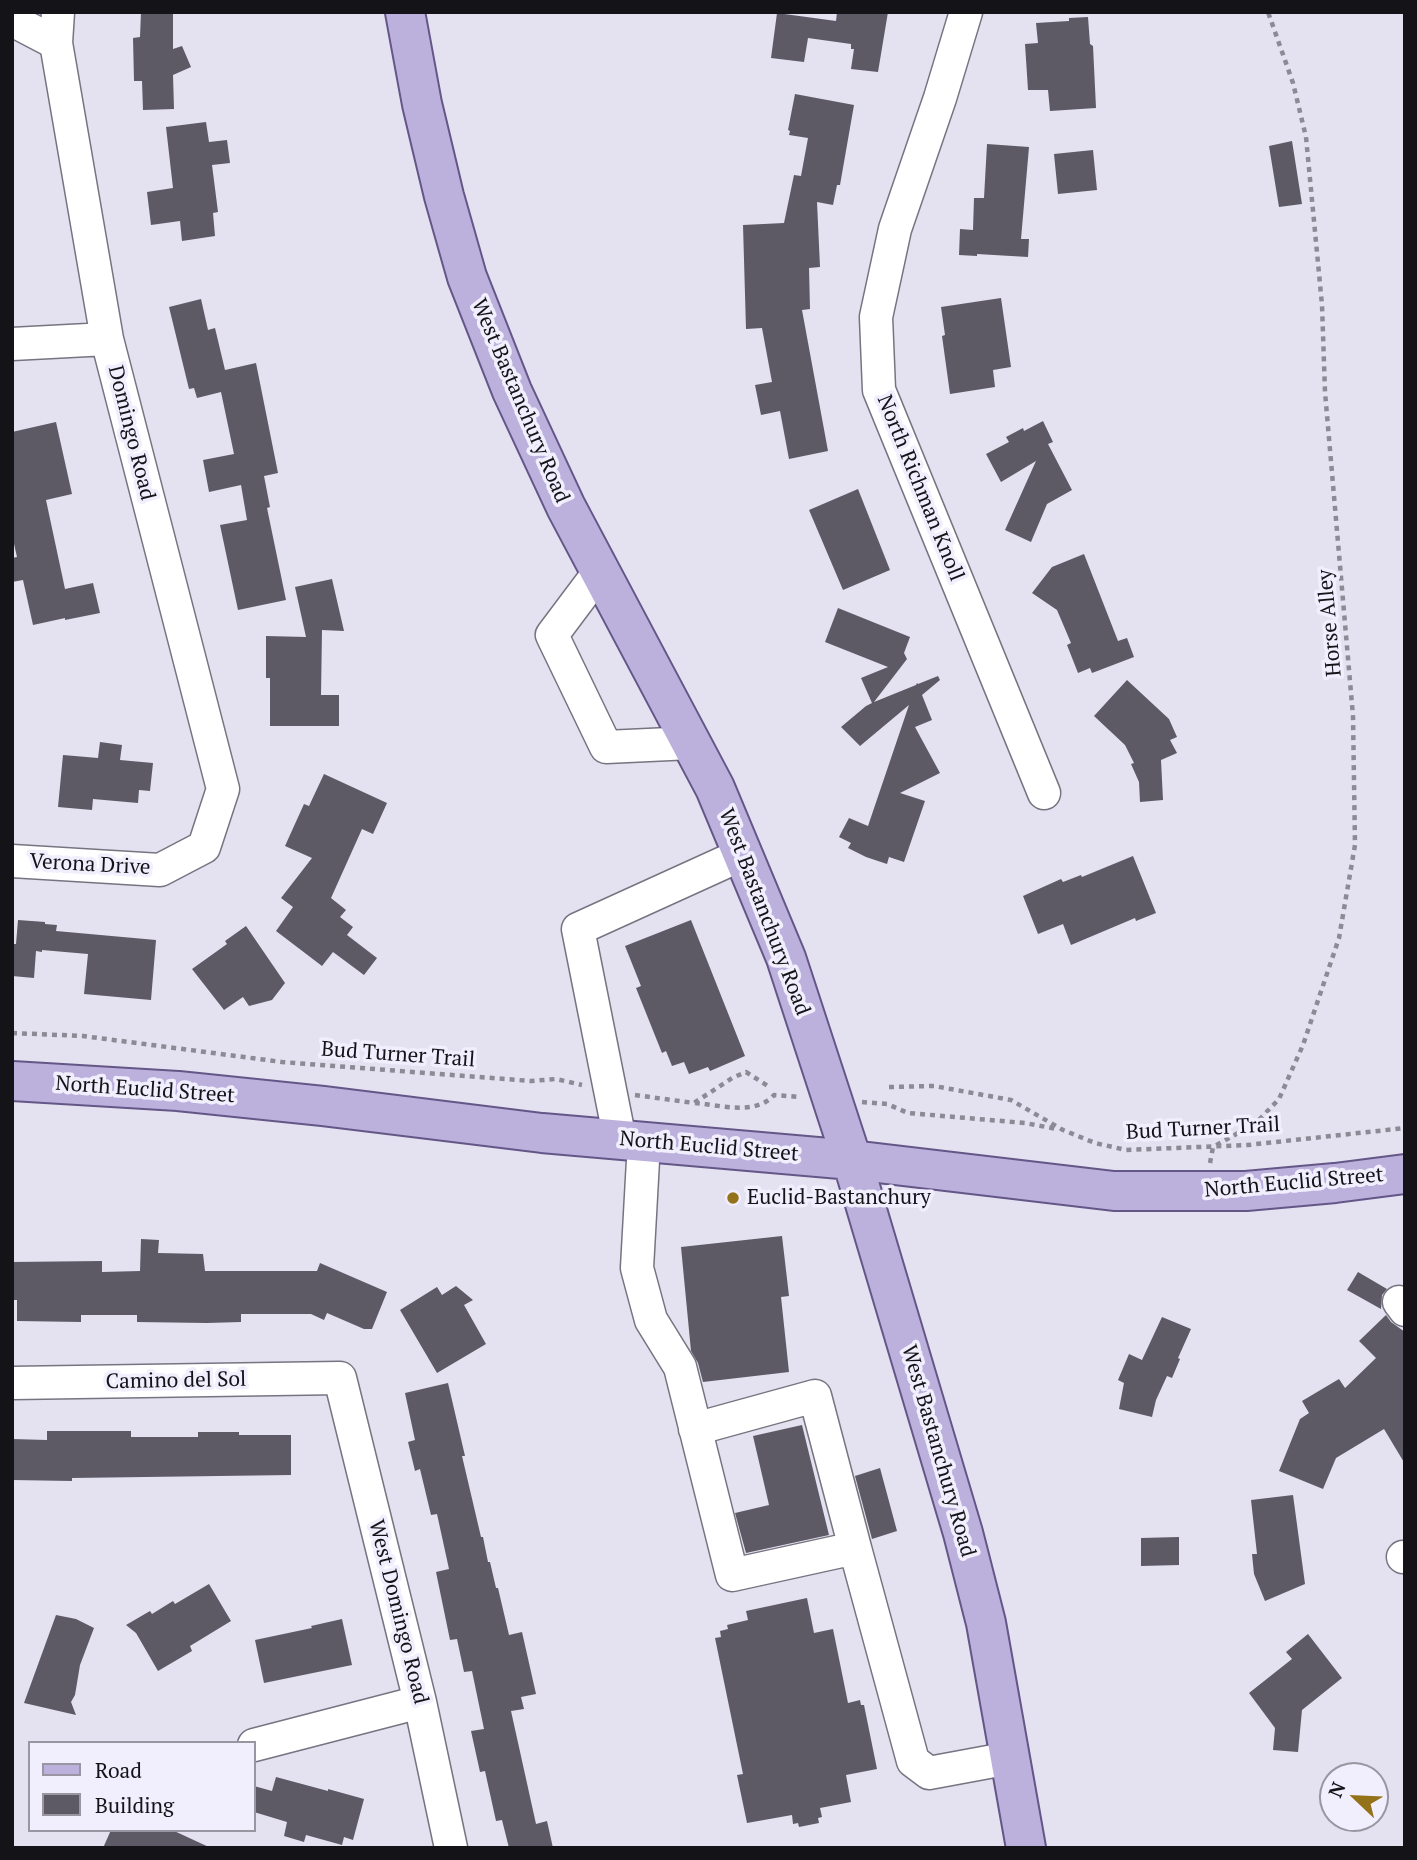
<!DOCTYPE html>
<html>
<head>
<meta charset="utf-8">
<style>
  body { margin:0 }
  #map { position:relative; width:1417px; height:1860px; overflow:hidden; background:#e4e1f0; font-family:"PT Serif",serif }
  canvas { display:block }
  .frame { position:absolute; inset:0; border:14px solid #141318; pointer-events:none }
  .legend { position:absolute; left:28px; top:1741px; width:228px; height:91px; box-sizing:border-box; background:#f1eefd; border:2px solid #9996a1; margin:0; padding:9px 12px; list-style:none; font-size:21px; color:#141318 }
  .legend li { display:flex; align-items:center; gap:14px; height:35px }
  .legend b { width:35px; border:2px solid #9996a1 }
  .north { position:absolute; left:1319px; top:1762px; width:70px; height:70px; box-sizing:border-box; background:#f1eefd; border:2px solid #9996a1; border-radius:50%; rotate:293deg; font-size:19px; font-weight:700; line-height:28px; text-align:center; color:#141318 }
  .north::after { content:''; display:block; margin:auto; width:24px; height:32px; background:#94721a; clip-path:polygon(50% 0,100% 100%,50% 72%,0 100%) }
</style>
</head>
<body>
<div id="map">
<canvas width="1417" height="1860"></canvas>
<div class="frame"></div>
<ul class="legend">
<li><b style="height:9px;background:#bcb0dc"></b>Road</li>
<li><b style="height:19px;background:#5d5a66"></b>Building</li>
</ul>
<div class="north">N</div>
</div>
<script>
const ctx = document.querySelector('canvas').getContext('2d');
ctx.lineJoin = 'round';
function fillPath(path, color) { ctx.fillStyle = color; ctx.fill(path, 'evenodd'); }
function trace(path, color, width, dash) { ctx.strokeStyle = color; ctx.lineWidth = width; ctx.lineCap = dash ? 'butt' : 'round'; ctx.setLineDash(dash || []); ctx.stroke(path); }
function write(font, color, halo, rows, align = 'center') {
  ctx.font = font + ' "PT Serif",serif'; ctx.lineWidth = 7; ctx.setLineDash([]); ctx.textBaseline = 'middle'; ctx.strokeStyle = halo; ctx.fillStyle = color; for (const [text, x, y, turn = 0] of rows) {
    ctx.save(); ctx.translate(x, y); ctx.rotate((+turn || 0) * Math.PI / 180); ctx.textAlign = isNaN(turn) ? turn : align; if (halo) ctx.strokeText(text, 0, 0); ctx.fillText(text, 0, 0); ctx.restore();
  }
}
fillPath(new Path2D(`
  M141 12H173V49L182 46 191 67 173 75 174 109 143 110 142 81H134L133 38 140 37Z
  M837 12H888L878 72 851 69 854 49H851V44L808 38 804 62 771 58 777 13 836 21Z
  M1088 17 1090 44 1093 46 1096 108 1050 111 1048 90H1028L1025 44 1038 43 1036 23 1069 21V18Z
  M795 94 854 105 840 185H837L833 205 817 202 820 267 809 268 810 309 802 310 828 451 789 459 780 411 761 415 755 385 772 382 762 328 746 329 743 225 784 223 794 175 801 176 808 138 789 135 790 131 788 130Z
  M206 122 209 142 227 140 230 163 212 165 218 212 213 213 215 236 182 241 180 221 151 225 147 192 173 188 166 127Z
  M1292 141 1302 204 1279 207 1269 146Z
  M987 144 1029 147 1021 239H1029L1028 257 977 254V256L959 255 960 229 973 230 974 198H984Z
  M1093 150 1097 190 1058 194 1054 154Z
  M1001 298 1011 367 993 370 995 387 950 394 942 336 945 335 941 307Z
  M201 299 208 330 215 328 225 370 256 363 278 473 264 476 270 507 267 508 286 600 238 610 220 525 247 520 241 485 209 492 203 460 234 454 221 392 197 398 194 388 189 389 169 307Z
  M1043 421 1053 442 1048 444 1072 490 1047 504 1031 542 1005 530 1036 461 1001 482 986 454 1009 442 1006 437 1023 428 1024 431Z
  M56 422 72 494 46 500 65 589 93 583 100 613 65 620V618L33 625 23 580 12 582V558L17 557 12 535V432Z
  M858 489 890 570 843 590 809 510Z
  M1084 554 1118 641 1127 638 1134 657 1092 673 1090 668 1078 673 1067 645 1071 643 1057 610 1032 593 1052 567Z
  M332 579 344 631 322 630 321 695H339V726H270V678H266V636L306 637 295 587Z
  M838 608 910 637 904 653 907 659 874 702 916 685 917 683 918 684 938 676 940 680 922 695 932 720 915 727 940 773 900 793 925 801 904 862 889 857 887 864 866 857 848 848 851 843 839 837 849 818 868 826 909 705 860 746 841 727 866 706 872 703 861 678 888 667 825 642Z
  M1127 680 1169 719 1177 737 1170 740 1177 753 1161 760 1163 800 1140 802 1139 782 1131 764 1134 763 1125 745 1094 716Z
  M100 742 122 745 120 760 153 763 150 791 139 790 138 803 93 799 92 810 58 807 63 755 98 758Z
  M324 774 387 803 373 834 362 829 331 898 346 910 340 917 353 927 347 935 377 958 364 975 333 952 322 966 276 931 293 907 281 898 312 858 285 846 304 804 309 806Z
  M1133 856 1156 913 1136 921 1135 918 1071 945 1063 924 1038 934 1023 896 1061 879 1063 882 1081 875 1082 877Z
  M18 920 45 922V924L57 925 56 931 156 940 151 1000 84 994 88 954 42 950V952L36 951 34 978 12 976V944H16Z
  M691 920 745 1056 710 1071 708 1067 689 1074 684 1062 672 1066 666 1051 662 1053 636 988 641 986 625 946Z
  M246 926 285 983 272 1000 249 1006 243 997 224 1010 192 969 227 944 225 941Z
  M782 1236 789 1296 781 1297 789 1372 703 1382 698 1363 691 1351 681 1247Z
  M141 1239 159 1240 158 1253 203 1254 205 1271H317L320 1263 387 1292 372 1329H364L327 1313 324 1320 311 1314H241V1322L207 1323 137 1322V1315H81V1322L17 1321V1300H12V1262L102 1261V1272L140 1271Z
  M1358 1272 1387 1289 1382 1295 1381 1309 1347 1290Z
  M456 1286 473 1300 464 1305 486 1344 437 1373 400 1310 437 1287 442 1295Z
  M1386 1315 1391 1322 1405 1332V1464L1384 1429 1336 1458 1323 1489 1279 1471 1300 1419 1309 1413 1302 1401 1339 1379 1345 1388 1376 1358 1359 1341Z
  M1162 1317 1191 1329 1178 1358 1180 1359 1172 1378 1167 1376 1156 1400 1152 1417 1119 1409 1124 1383 1118 1380 1129 1354 1142 1360Z
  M448 1383 465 1456H462L481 1537H483L488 1562H490L496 1588H498L509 1635 522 1632 536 1694 521 1697 524 1709 511 1711 536 1824 547 1821 553 1848H509L502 1820 496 1821 485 1771 480 1772 471 1731 484 1729 472 1671 464 1672 457 1639 450 1640 436 1572 449 1569 437 1514 431 1515 420 1469 415 1471 408 1442 415 1440 405 1393Z
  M802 1425 829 1535 746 1553 735 1513 769 1505 753 1436Z
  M47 1431H131V1437H198V1432H239V1435H291V1475L72 1478V1481L12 1480V1439L47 1440Z
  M880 1468 897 1531 872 1539 855 1476Z
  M1293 1495 1305 1584 1265 1601 1254 1574 1252 1554H1257L1251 1500Z
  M1179 1537V1565L1141 1566V1538Z
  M209 1584 231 1621 190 1646 192 1651 158 1671 136 1633 126 1625 150 1611 152 1614 173 1601 175 1604Z
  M807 1598 814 1633 833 1629 848 1703 860 1700 861 1705H864L877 1769 846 1775 851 1802 820 1808 822 1817 818 1818 819 1823 799 1827 798 1823 793 1824 792 1815 747 1823 737 1775 743 1774 715 1638 721 1637 720 1631 728 1629 727 1625 748 1620 746 1611Z
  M56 1615 76 1619 94 1628 80 1665 75 1695 71 1702 76 1715 24 1703Z
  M342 1619 352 1665 264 1683 255 1640 312 1628 311 1626Z
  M1308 1634 1342 1678 1302 1710 1298 1752 1273 1750 1275 1728 1249 1693 1292 1659 1286 1652Z
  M276 1777 328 1791V1789L364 1799 353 1840 344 1837 342 1845 306 1835 304 1842 284 1836 287 1822 254 1812V1786L272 1791Z
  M111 1830H172L211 1848H103Z`), '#5d5a66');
const minor = new Path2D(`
  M966 12 940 98 895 229 876 317 879 390 1044 793
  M12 20 56 43
  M12 344 107 339
  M600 571 552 635 606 747 691 743
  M12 861 160 870 204 847 223 789 107 339 56 43 58 12
  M620 1140 578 929 743 854
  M644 1142 637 1268 651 1320 680 1367 732 1575 855 1548 913 1761 929 1773 1010 1758
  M1399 1302 1405 1310
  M12 1383 340 1378 420 1702 451 1848
  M695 1429 815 1396 855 1548
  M1403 1557H1405
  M254 1745 420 1702`);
const major = new Path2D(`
  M405 12 422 104 444 196 467 277 512 391 566 507 715 788 786 958 852 1160 963 1533 986 1623 1026 1848
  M12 1081 178 1091 323 1106 542 1133 852 1160 1114 1191H1246L1335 1183 1405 1174`);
trace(minor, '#777481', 35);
trace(major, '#645788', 42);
trace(new Path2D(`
  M12 1033 83 1036 282 1062 531 1081 556 1079 582 1085
  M889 1087 934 1086 1011 1100 1063 1130 1095 1143 1126 1150 1248 1145 1405 1128
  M635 1095 694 1103 732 1078 746 1072 768 1086
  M862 1102 887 1104 908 1113 1025 1123 1057 1129
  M695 1103C721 1105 755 1116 774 1095L801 1097
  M1210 1163 1213 1147 1256 1123 1279 1099 1303 1045 1339 938 1355 845 1353 716 1325 392 1322 305 1306 137 1293 83 1268 12`), '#8c8a94', 4.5, [5, 5]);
trace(minor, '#fff', 32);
trace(major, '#bcb0dc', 38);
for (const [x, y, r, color] of [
  [733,1198,7,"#94721a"]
]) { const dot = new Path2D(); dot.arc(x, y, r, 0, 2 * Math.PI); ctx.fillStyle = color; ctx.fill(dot); trace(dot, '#f1eefd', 2.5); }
write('21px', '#141318', '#f1eefd', [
  ["West Bastanchury Road",520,401,67],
  ["Domingo Road",131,433,76],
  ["North Richman Knoll",920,488,68],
  ["Horse Alley",1330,623,-95],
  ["Verona Drive",90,865,3],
  ["West Bastanchury Road",764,912,69],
  ["Bud Turner Trail",398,1055,4],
  ["North Euclid Street",145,1090,4],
  ["Bud Turner Trail",1203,1129,-3],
  ["North Euclid Street",709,1147,5],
  ["North Euclid Street",1294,1183,-5],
  ["Camino del Sol",176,1381,-1],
  ["West Bastanchury Road",938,1451,74],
  ["West Domingo Road",398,1612,76]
]);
write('21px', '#141318', '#f1eefd', [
  ["Euclid-Bastanchury",747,1198]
], 'left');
</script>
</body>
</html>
